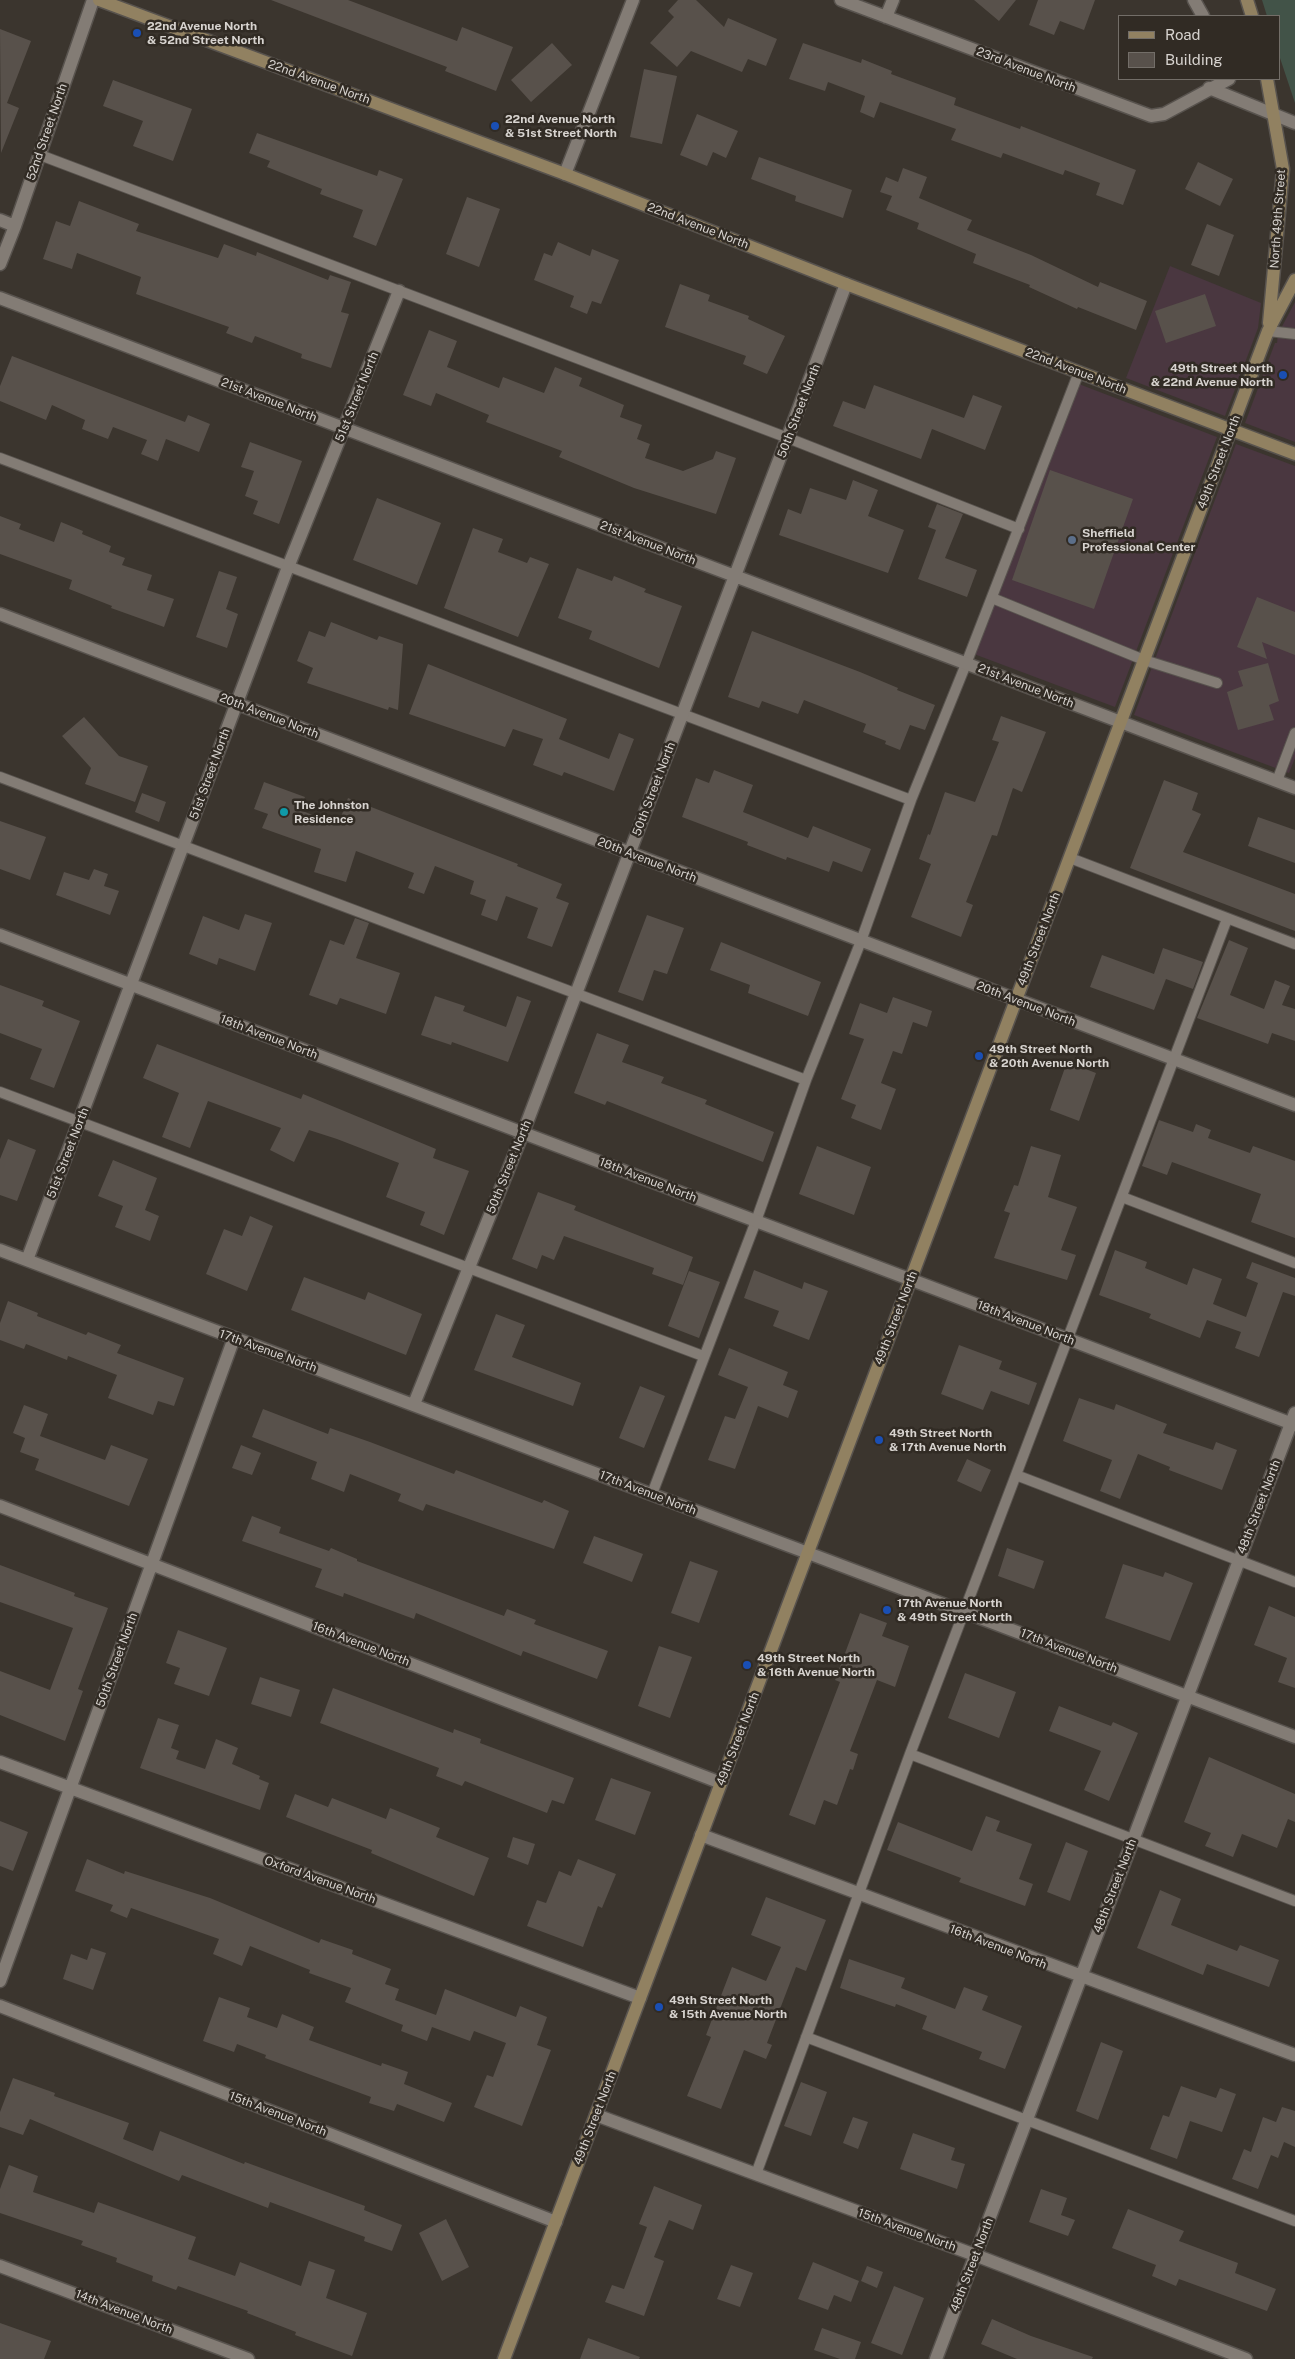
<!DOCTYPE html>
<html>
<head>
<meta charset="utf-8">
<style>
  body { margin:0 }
  #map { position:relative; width:1295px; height:2359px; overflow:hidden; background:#3b352e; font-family:"Public Sans",sans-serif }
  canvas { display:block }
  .legend { position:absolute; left:1118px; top:15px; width:162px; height:65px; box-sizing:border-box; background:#312b24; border:1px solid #736e68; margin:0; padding:6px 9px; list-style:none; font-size:15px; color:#d7d3cf }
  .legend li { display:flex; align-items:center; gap:10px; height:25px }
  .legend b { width:25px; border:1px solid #736e68 }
</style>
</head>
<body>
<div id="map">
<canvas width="1295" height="2359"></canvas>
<ul class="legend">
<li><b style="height:6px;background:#918161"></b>Road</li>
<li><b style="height:14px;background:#58514b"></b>Building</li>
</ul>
</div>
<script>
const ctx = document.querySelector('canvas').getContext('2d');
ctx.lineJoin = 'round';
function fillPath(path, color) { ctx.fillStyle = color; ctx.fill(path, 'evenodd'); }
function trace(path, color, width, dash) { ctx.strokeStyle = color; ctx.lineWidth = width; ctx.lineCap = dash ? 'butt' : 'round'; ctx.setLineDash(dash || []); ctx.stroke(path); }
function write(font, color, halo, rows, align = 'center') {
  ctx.font = font + ' "Public Sans",sans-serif'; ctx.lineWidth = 5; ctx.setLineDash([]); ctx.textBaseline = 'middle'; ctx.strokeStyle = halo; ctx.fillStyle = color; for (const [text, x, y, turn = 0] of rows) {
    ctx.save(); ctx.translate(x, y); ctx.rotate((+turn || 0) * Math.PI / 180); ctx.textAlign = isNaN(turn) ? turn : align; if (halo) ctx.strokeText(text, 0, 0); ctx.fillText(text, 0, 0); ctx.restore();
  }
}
fillPath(new Path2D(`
  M1170 266 1261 303 1258 328 1225 416 1126 378Z
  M1295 302V442L1245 423 1275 343H1277L1278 334Z
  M1071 381 1217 437 1115 707 966 651Z
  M1236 444 1295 466V758L1289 773 1134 715Z`), '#4a3740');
fillPath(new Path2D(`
  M1262 0H1295V103L1279 55V16H1267Z`), '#425348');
fillPath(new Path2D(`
  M271 0H348L457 41 462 27 513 47 496 91 445 71 447 67Z
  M678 0H696L724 27 728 18 777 39 766 66 748 59 742 72 691 51 677 67 650 43 674 17 668 11Z
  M974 0H1016L999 21Z
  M1038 0H1095L1084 30 1060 21 1054 35 1029 25Z
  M0 29 31 41 7 103 19 108 1 153Z
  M552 43 572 65 531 102 511 80Z
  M803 43 861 63 862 59 892 71 891 74 956 98 954 105 1020 129 1021 126 1136 170 1123 205 1096 195 1100 183 1065 170 1063 175 1003 153 1001 158 951 140 956 129 880 102 874 118 860 112 865 96 828 82 825 91 789 79Z
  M644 69 677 76 662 144 630 137Z
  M113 80 192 109 173 161 133 146 143 121 103 106Z
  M697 114 738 131 726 158 713 152 707 166 680 155Z
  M257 133 377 176 379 170 403 179 376 246 353 237 363 210 320 194 322 189 267 167 270 161 249 153Z
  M759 157 852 190 843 218 795 201 796 196 751 179Z
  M1198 162 1233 179 1220 206 1185 189Z
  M903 168 927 177 919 198 972 220 967 230 1031 255 1098 287 1100 282 1147 301 1136 330 1078 307 1077 309 1029 287 1030 285 973 263 976 254 917 229 919 223 886 210 892 196 880 192 886 177 898 182Z
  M467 197 500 209 479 267 446 254Z
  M79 201 139 224 136 231 218 258 224 244 256 256 257 252 328 280 330 275 351 282 341 312 349 314 331 368 301 358 302 354 255 336 252 343 226 333 229 327 136 294 141 277 77 253 72 269 43 259 56 221 70 226Z
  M1207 224 1234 235 1219 276 1191 265Z
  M558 242 590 256 592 249 619 260 601 304 592 301 587 314 570 307 574 296 534 280 544 253 552 256Z
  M680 284 710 295 708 301 749 316 748 319 785 336 767 374 743 364 746 356 665 327Z
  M1205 294 1216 326 1166 343 1155 311Z
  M429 330 457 341 447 367 499 388 503 377 544 393 555 367 582 378 579 386 624 405 620 417 642 425 637 439 650 444 645 458 683 471 713 459 716 451 736 458 716 514 634 488 559 457 562 451 486 422 489 415 436 393 431 406 403 395Z
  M12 356 185 422 188 415 210 424 199 452 166 439 158 461 141 454 147 440 113 427 108 439 82 429 85 420 52 405 46 420 0 401V386Z
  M874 385 964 418 973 395 1002 406 985 450 932 429 921 459 833 426 843 401 865 409Z
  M250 442 302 461 279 524 253 514 258 501 245 496 254 471 241 467Z
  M1050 470 1133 499 1094 609 1012 580Z
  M853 480 878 490 868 516 904 530 888 573 779 535 788 509 801 514 810 488 846 500Z
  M377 498 441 523 417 585 353 560Z
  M937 504 963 514 945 558 977 570 967 597 918 579 936 530 928 527Z
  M0 516 21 524 19 529 54 542 61 522 83 531 82 534 111 546 109 552 125 558 122 565 152 575 147 590 174 599 164 627 111 608 112 606 69 589 72 580 0 554Z
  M473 528 503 539 498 552 527 563 530 557 549 564 518 637 444 608Z
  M577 568 612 581 614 576 646 589 644 592 682 606 659 668 589 639 592 631 558 618Z
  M219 571 237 577 226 609 238 614 227 648 196 637Z
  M1257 597 1295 612V655L1262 642 1267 659 1237 647Z
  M331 622 377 640 379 636 403 644 398 710 389 707 388 710 307 683 313 668 297 661 309 631 325 637Z
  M752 631 860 672 898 688 897 690 935 705 925 730 910 725 900 750 885 744 886 741 863 732 866 724 804 700 798 714 762 701 759 708 728 697Z
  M1268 663 1279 701 1269 705 1274 720 1238 730 1227 692 1243 686 1238 671Z
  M428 664 567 719 559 739 609 759 619 733 634 739 614 791 564 772 562 776 533 765 543 739 513 729 505 747 409 714Z
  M1001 716 1046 732 1022 792 1013 788 997 836 992 835 966 902 973 905 961 937 911 917 931 864 919 859 928 834 930 835 945 792 975 802 999 742 992 740Z
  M84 717 119 756 148 766 135 802 85 784 91 768 62 736Z
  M714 770 753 785 743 812 808 838 813 826 871 849 862 872 833 861 829 872 787 857 786 860 747 845 748 842 682 817 696 778 709 783Z
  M1164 780 1198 793 1192 810 1201 814 1183 852 1295 894V931L1130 868Z
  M264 782 305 797 300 810 338 825 348 798 518 864 517 866 562 884 556 898 569 903 552 947 527 938 538 908 506 896 497 921 481 915 486 900 470 894 474 881 435 866 424 894 408 888 414 873 356 851 346 882 314 872 321 849 262 828 268 814 254 809Z
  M142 793 166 802 159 822 135 812Z
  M1258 817 1295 830V863L1248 846Z
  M0 821 46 837 30 880 0 869Z
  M94 869 108 874 104 886 119 891 110 915 56 895 64 872 89 880Z
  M245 914 272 923 255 971 219 958 217 965 189 954 203 916 239 930Z
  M647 915 684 928 667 974 654 970 643 1001 618 992Z
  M355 918 369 923 356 958 400 973 386 1014 340 998 337 1005 309 995 330 940 344 945Z
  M1229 940 1248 948 1230 995 1264 1009 1275 980 1290 986 1282 1005 1295 1009V1041L1272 1033 1268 1044 1197 1018Z
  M721 942 821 982 808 1016 748 993 750 985 710 970Z
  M1163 948 1203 962 1193 989 1166 979 1154 1010 1090 987 1102 955 1154 974Z
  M0 985 44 1001 42 1006 80 1021 54 1088 30 1079 42 1049 0 1033Z
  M435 996 465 1006 463 1011 506 1027 517 996 531 1001 508 1062 452 1042 451 1045 421 1035Z
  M893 997 932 1011 927 1027 913 1022 902 1054 893 1051 881 1083 896 1089 881 1130 851 1118 856 1105 841 1099 864 1039 849 1034 860 1003 887 1013Z
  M597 1033 629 1045 622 1062 664 1077 661 1083 707 1100 705 1104 774 1132 763 1162 607 1101 605 1105 574 1093Z
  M157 1044 301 1099 303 1094 436 1149 433 1158 469 1171 444 1235 420 1225 425 1212 386 1197 399 1163 337 1139 309 1130 294 1162 270 1150 281 1128 208 1101 190 1148 162 1137 179 1093 143 1078Z
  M1067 1062 1096 1073 1079 1121 1050 1110Z
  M1159 1120 1193 1132 1196 1124 1211 1130 1208 1138 1250 1153 1253 1146 1295 1161V1238L1251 1222 1261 1194 1172 1162 1167 1175 1142 1166Z
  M8 1139 36 1150 17 1201 0 1195V1159Z
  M817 1146 871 1167 854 1215 799 1194Z
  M1031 1146 1061 1155 1048 1197 1077 1207 1061 1250 1076 1255 1067 1280 994 1258 1010 1213 1004 1211 1014 1185 1018 1186Z
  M113 1160 157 1178 145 1210 159 1216 150 1241 115 1227 123 1206 98 1196Z
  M538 1192 576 1206 574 1210 693 1257 683 1285 652 1274 654 1268 564 1236 554 1260 542 1255 537 1269 512 1259Z
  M250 1216 273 1226 247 1291 206 1274 224 1229 242 1236Z
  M1115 1250 1147 1262 1145 1268 1187 1285 1193 1268 1222 1279 1213 1304 1246 1317 1258 1283 1246 1278 1252 1262 1295 1278V1296L1283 1292 1259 1357 1235 1348 1241 1332 1207 1320 1200 1338 1149 1318 1151 1314 1099 1295Z
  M754 1270 802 1289 804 1282 828 1291 809 1340 773 1326 779 1311 744 1298Z
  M689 1271 720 1282 699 1338 668 1326Z
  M304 1277 365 1300 368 1292 422 1314 406 1355 291 1310Z
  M8 1301 38 1313 37 1316 86 1335 88 1332 121 1345 117 1353 184 1378 174 1406 158 1401 153 1415 108 1398 117 1375 68 1356 67 1360 26 1344 24 1349 0 1340V1323Z
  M496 1314 525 1325 512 1357 581 1383 573 1406 474 1370Z
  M959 1345 1002 1361 999 1369 1037 1383 1029 1405 991 1391 983 1410 941 1394Z
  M729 1348 788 1372 783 1385 798 1391 788 1418 758 1406 735 1469 708 1460 725 1416 735 1419 748 1387 718 1375Z
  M640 1386 665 1396 644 1448 619 1438Z
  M1079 1398 1114 1410 1116 1404 1167 1424 1163 1433 1213 1450 1216 1442 1237 1450 1222 1490 1169 1470 1170 1467 1138 1454 1120 1499 1100 1491 1112 1460 1063 1441Z
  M24 1405 48 1414 40 1436 105 1460 111 1445 148 1459 129 1506 35 1470 39 1459 20 1452 25 1438 13 1433Z
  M263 1409 328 1434 330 1428 370 1442 454 1474 456 1470 542 1503 544 1500 569 1511 554 1549 426 1504 423 1511 398 1501 401 1494 350 1474 344 1492 311 1479 317 1462 252 1437Z
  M241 1445 261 1453 252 1475 232 1468Z
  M967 1459 991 1470 981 1492 957 1481Z
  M252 1516 281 1527 279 1533 329 1551 331 1548 357 1559V1561L504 1616 507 1609 536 1620 534 1624 608 1651 597 1679 523 1651 521 1656 416 1613 414 1619 344 1593 343 1597 315 1587 322 1569 242 1541Z
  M594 1536 643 1554 632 1582 583 1563Z
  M1007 1548 1044 1561 1034 1589 998 1576Z
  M690 1561 718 1571 699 1623 671 1613Z
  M1123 1564 1163 1577 1165 1572 1193 1583 1170 1641 1105 1618Z
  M0 1565 75 1593 74 1596 108 1608 78 1689 83 1691 65 1741 0 1715V1671L50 1690 73 1628 0 1602Z
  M1269 1606 1295 1617V1688L1278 1682 1287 1658 1254 1645Z
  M860 1613 887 1623 882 1636 909 1646 895 1687 877 1680 850 1751 858 1754 853 1770 850 1769 837 1805 824 1800 815 1825 789 1815 840 1682 835 1680Z
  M178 1630 227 1648 209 1696 174 1684 180 1668 166 1663Z
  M659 1646 692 1657 670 1718 638 1706Z
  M965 1673 1016 1692 999 1738 948 1718Z
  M260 1677 300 1690 291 1717 251 1704Z
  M333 1688 453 1733 454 1729 481 1739 480 1743 574 1778 564 1804 552 1800 547 1813 465 1781 462 1786 436 1776 439 1768 320 1723Z
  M1059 1706 1111 1726 1113 1722 1138 1733 1109 1801 1084 1790 1101 1751 1049 1731Z
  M158 1718 179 1725 171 1748 179 1751 176 1759 205 1769 216 1739 238 1748 232 1764 260 1776 259 1779 269 1783 260 1810 140 1768Z
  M1209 1757 1295 1794V1822L1288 1819 1277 1848 1242 1834 1233 1857 1205 1846 1211 1833 1184 1822Z
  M611 1778 651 1792 635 1835 595 1820Z
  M295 1794 328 1807 332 1798 386 1819 390 1808 440 1828 436 1837 489 1858 474 1896 371 1853 372 1850 286 1817Z
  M986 1816 1000 1821 996 1831 1032 1844 1019 1879 1033 1884 1025 1906 959 1882 961 1878 887 1850 898 1822 972 1851Z
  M0 1821 28 1832 13 1871 0 1866Z
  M513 1837 535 1844 528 1865 507 1857Z
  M1066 1842 1088 1851 1070 1901 1047 1892Z
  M87 1859 124 1874 125 1871 210 1898 319 1943 321 1939 353 1950 352 1954 391 1969 385 1984 399 1989 395 2000 436 2015 445 1989 516 2017 520 2006 547 2017 537 2045 551 2050 522 2126 474 2107 487 2075 493 2077 506 2043 474 2031 470 2041 432 2027 427 2041 401 2031 403 2025 345 2002 351 1988 309 1973 310 1970 250 1946 242 1966 213 1954 219 1939 131 1908 127 1918 110 1911 113 1905 75 1891Z
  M578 1859 616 1874 602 1908 598 1906 583 1947 527 1926 537 1900 546 1903 559 1871 571 1876Z
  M1160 1890 1181 1899 1171 1925 1237 1951 1240 1945 1279 1960 1269 1987 1207 1964 1203 1975 1137 1948Z
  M766 1897 826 1920 806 1971 796 1967 767 2043 772 2045 766 2059 744 2050 721 2109 687 2096 711 2037 706 2035 732 1967 766 1981 781 1947 751 1935Z
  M91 1948 106 1953 93 1990 63 1979 71 1954 87 1960Z
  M849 1959 905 1978 901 1988 955 2009 964 1987 988 1996 982 2010 1022 2026 1005 2069 979 2059 982 2052 922 2029 927 2016 896 2004 895 2007 840 1988Z
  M219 1997 250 2008 247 2017 277 2028 282 2014 314 2027 309 2040 381 2066 382 2063 408 2072 404 2084 452 2103 444 2122 397 2104 394 2111 369 2103 371 2097 265 2058 266 2055 237 2044 234 2052 203 2041Z
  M1101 2042 1123 2051 1098 2120 1076 2111Z
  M13 2078 55 2093 54 2096 129 2123 123 2139 153 2151 160 2131 244 2164 245 2162 365 2206 364 2210 402 2225 392 2251 364 2241 365 2237 270 2202 268 2208 182 2175 179 2181 30 2119 23 2135 0 2127V2112Z
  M801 2082 827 2092 811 2136 784 2126Z
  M1181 2086 1216 2098 1220 2088 1236 2094 1222 2132 1190 2121 1177 2159 1150 2149 1163 2115 1169 2117Z
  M1282 2107 1295 2111V2147L1284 2142 1278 2158 1271 2155 1258 2189 1232 2179 1244 2149 1251 2152 1263 2117 1276 2122Z
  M853 2117 868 2122 858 2149 843 2143Z
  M913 2133 955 2148 951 2160 965 2164 957 2189 900 2169Z
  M9 2165 38 2176 33 2192 94 2213 98 2202 196 2237 188 2259 235 2276 240 2262 301 2286 309 2261 335 2270 326 2298 367 2313 352 2356 295 2335 296 2332 247 2313 248 2311 178 2286 176 2290 152 2281 153 2276 116 2262 117 2258 81 2245 83 2241 0 2213V2189Z
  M654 2186 702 2205 693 2230 669 2220 654 2257 664 2261 644 2316 605 2302 612 2285 624 2289 647 2227 639 2224Z
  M1041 2189 1067 2198 1061 2215 1075 2220 1068 2236 1029 2222Z
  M1128 2209 1184 2231 1179 2241 1238 2263 1235 2273 1276 2289 1267 2311 1179 2279 1176 2286 1152 2276 1156 2265 1112 2248Z
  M446 2219 469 2267 442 2281 419 2233Z
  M813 2262 859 2281 851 2302 834 2295 828 2310 798 2299Z
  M731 2265 753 2273 740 2307 717 2299Z
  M867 2266 883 2272 877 2288 861 2281Z
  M894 2286 924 2298 902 2355 871 2343Z
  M992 2319 1031 2336 1093 2357 1092 2359H1017L981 2344Z
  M0 2323 51 2341 44 2359H0Z
  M822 2328 861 2342 855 2359H840L814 2350Z
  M588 2338 640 2357 639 2359H580Z`), '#58514b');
const service = new Path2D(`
  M40 155 788 438 1019 529
  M1268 331 1295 334
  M0 458 911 800
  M992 598 1144 660 1217 683
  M0 777 806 1080 756 1221 652 1494
  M1277 781 1295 733
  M1070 858 1295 944
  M806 1080 861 941 911 800 966 664 1079 372
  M0 1092 703 1356
  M1122 1197 1295 1263
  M1016 1475 1295 1582
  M910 1754 1295 1901
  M806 2037 1295 2221
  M756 2174 910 1754 1227 919`);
const minor = new Path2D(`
  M841 0 1151 116 1164 114 1229 79
  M1194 0 1203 16
  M886 17 893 0
  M1209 88 1295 123
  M565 174 633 0
  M0 220 15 226
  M0 264 15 226 93 0
  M0 298 1295 788
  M0 614 1295 1105
  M0 935 1295 1425
  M0 1250 808 1553
  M27 1260 288 567 399 291
  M414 1404 523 1133 846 284
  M0 1506 721 1783
  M0 1762 640 1998
  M701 1835 1295 2055
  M0 1981 234 1338
  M0 2006 556 2222
  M596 2115 975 2255 1246 2359
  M0 2266 248 2359
  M936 2359 1295 1413`);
const tertiary = new Path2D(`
  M808 1553 1295 1737`);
const secondary = new Path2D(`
  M99 0 565 174 846 284 1295 454
  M1247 0 1252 16
  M1267 79 1283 169 1269 323
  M504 2359 1268 331 1295 280`);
trace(service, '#58534e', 12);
trace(minor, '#58534e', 15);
trace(tertiary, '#58534e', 15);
trace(secondary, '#58534e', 15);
trace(service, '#837c75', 10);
trace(minor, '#837c75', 12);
trace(tertiary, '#837c75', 12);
trace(secondary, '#918161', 12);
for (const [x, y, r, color] of [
  [137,33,5,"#1a4fb4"],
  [495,126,5,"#1a4fb4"],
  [1283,375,5,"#1a4fb4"],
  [1072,540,5,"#5c6f8a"],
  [284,812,5,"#0f9aa8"],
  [979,1056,5,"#1a4fb4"],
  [879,1440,5,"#1a4fb4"],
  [887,1610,5,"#1a4fb4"],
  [747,1665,5,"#1a4fb4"],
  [659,2007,5,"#1a4fb4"]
]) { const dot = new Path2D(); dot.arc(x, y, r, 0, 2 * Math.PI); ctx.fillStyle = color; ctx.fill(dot); trace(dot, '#312b24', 2); }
write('bold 12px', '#d7d3cf', '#312b24', [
  ["22nd Avenue North",147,26],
  ["& 52nd Street North",147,40],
  ["22nd Avenue North",505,119],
  ["& 51st Street North",505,133],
  ["49th Street North",1273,368,"right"],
  ["& 22nd Avenue North",1273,382,"right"],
  ["Sheffield",1082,533],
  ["Professional Center",1082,547],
  ["The Johnston",294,805],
  ["Residence",294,819],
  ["49th Street North",989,1049],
  ["& 20th Avenue North",989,1063],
  ["49th Street North",889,1433],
  ["& 17th Avenue North",889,1447],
  ["17th Avenue North",897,1603],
  ["& 49th Street North",897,1617],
  ["49th Street North",757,1658],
  ["& 16th Avenue North",757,1672],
  ["49th Street North",669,2000],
  ["& 15th Avenue North",669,2014]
], 'left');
write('12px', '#d7d3cf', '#312b24', [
  ["23rd Avenue North",1026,70,21],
  ["22nd Avenue North",319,82,20],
  ["52nd Street North",47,132,-71],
  ["North 49th Street",1278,219,-86],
  ["22nd Avenue North",698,226,21],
  ["22nd Avenue North",1076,371,21],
  ["51st Street North",357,397,-68],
  ["21st Avenue North",269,400,21],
  ["50th Street North",799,411,-69],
  ["49th Street North",1219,462,-69],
  ["21st Avenue North",648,543,21],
  ["21st Avenue North",1026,686,21],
  ["20th Avenue North",269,716,21],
  ["51st Street North",210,774,-70],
  ["50th Street North",654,789,-69],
  ["20th Avenue North",647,860,21],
  ["49th Street North",1039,939,-69],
  ["20th Avenue North",1026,1004,21],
  ["18th Avenue North",269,1037,21],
  ["51st Street North",68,1153,-69],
  ["50th Street North",509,1167,-68],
  ["18th Avenue North",648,1180,21],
  ["49th Street North",896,1318,-69],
  ["18th Avenue North",1026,1323,21],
  ["17th Avenue North",268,1351,20],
  ["17th Avenue North",648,1493,21],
  ["48th Street North",1259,1507,-69],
  ["16th Avenue North",361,1644,21],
  ["17th Avenue North",1069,1651,21],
  ["50th Street North",117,1660,-70],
  ["49th Street North",738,1739,-69],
  ["Oxford Avenue North",320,1880,20],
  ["48th Street North",1115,1886,-69],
  ["16th Avenue North",998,1947,21],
  ["15th Avenue North",278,2114,21],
  ["49th Street North",595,2118,-69],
  ["15th Avenue North",907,2230,20],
  ["48th Street North",972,2265,-69],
  ["14th Avenue North",124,2312,21]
]);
</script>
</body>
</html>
